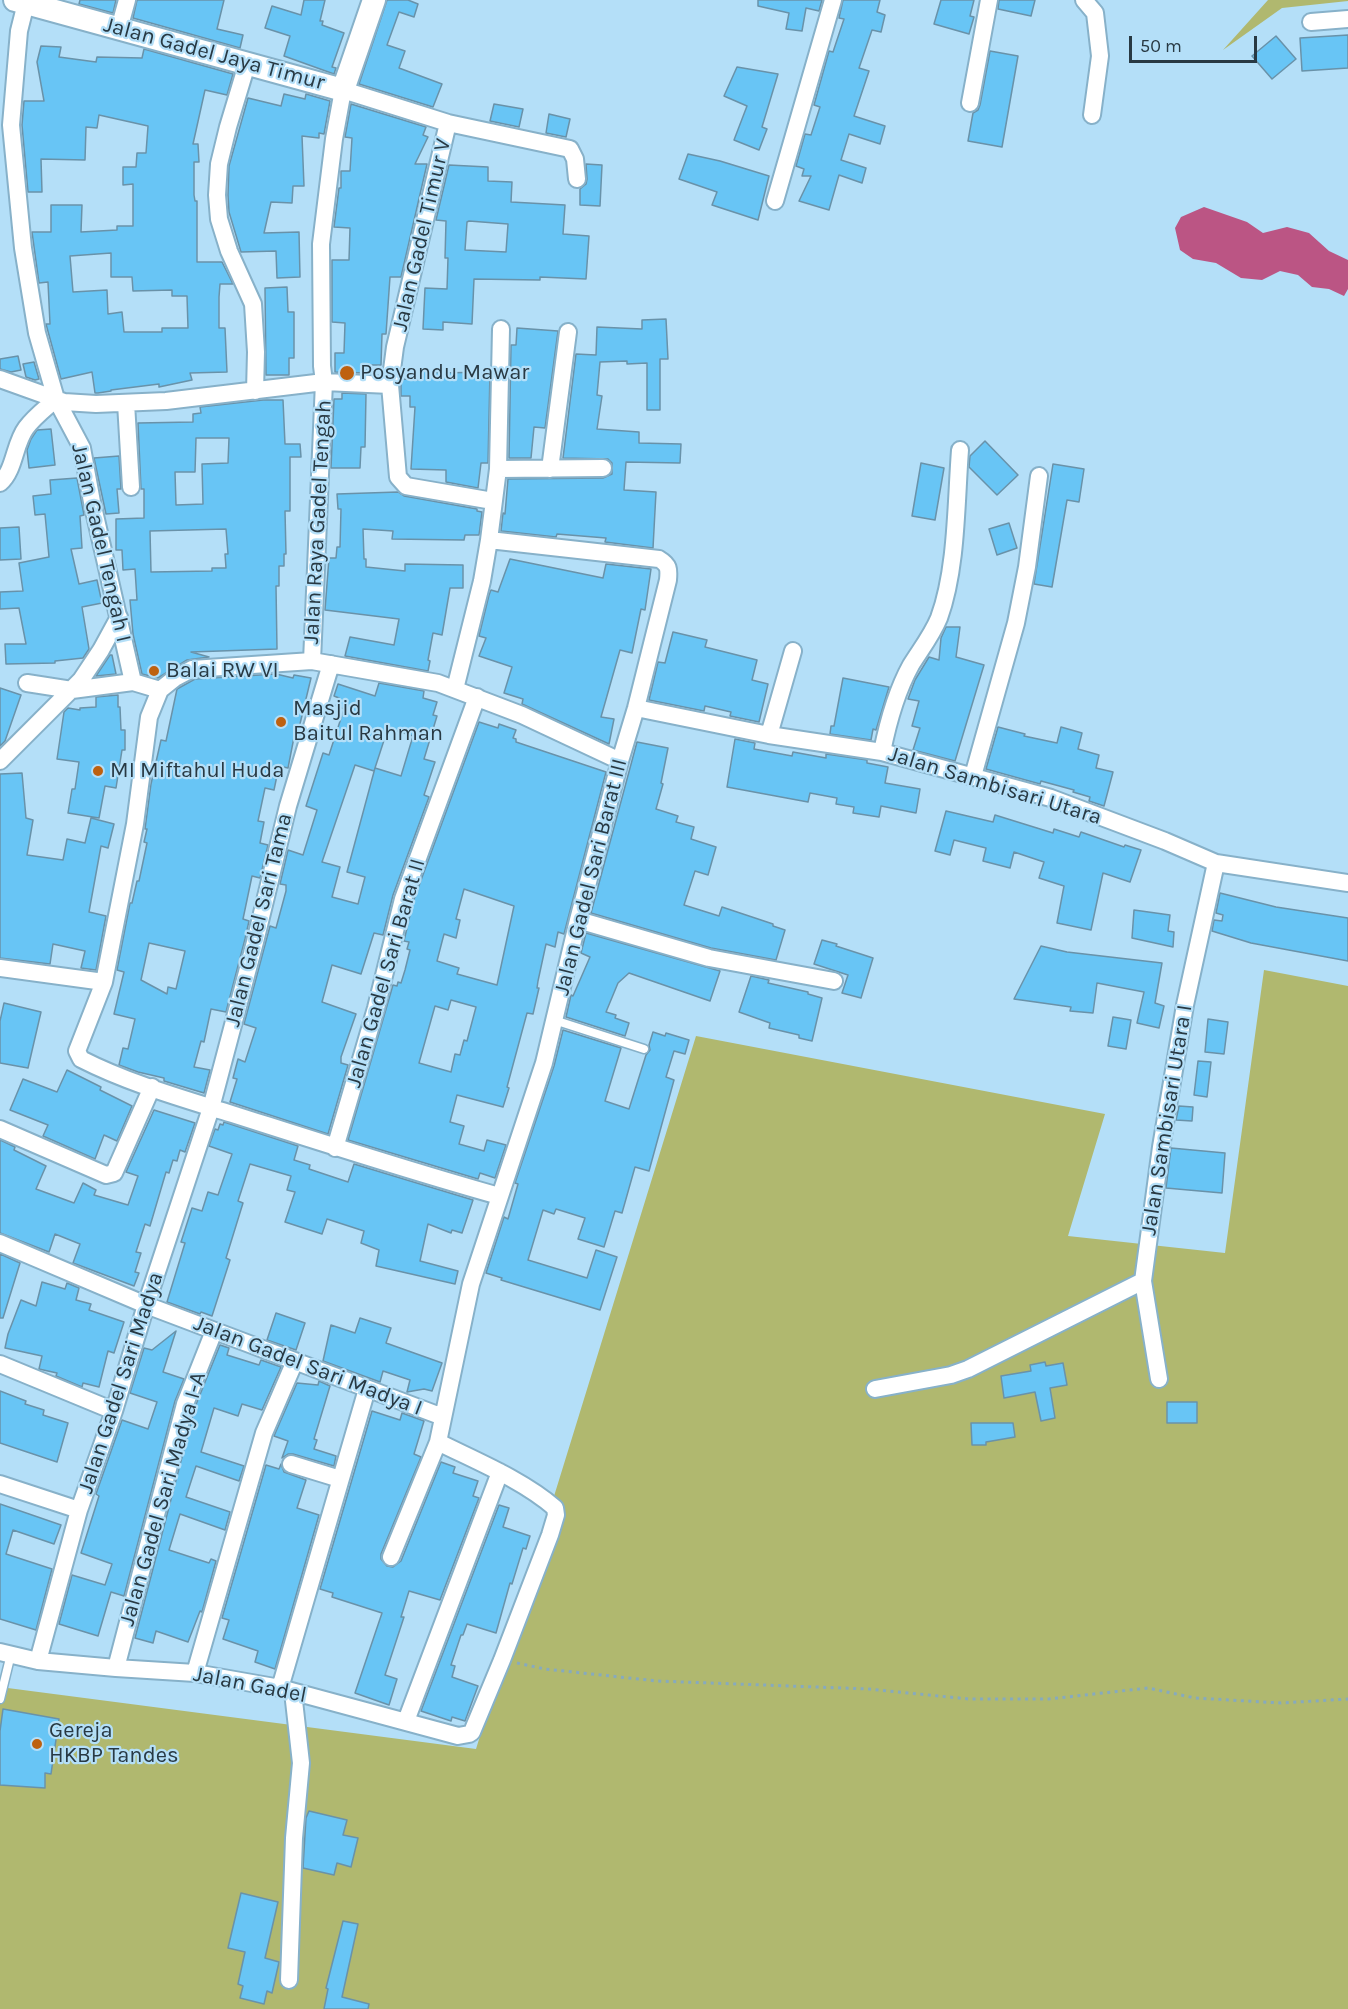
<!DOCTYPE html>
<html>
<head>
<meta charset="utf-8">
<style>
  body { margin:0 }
  #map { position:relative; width:1348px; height:2009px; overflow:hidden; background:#b4dff8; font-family:Karla,sans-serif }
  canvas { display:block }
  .scale { position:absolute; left:1129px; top:36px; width:128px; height:27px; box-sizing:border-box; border:3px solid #283943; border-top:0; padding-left:8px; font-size:18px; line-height:21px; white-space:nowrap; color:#283943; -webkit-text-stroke:4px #b4dff8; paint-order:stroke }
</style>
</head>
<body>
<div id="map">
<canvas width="1348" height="2009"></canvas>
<div class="scale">50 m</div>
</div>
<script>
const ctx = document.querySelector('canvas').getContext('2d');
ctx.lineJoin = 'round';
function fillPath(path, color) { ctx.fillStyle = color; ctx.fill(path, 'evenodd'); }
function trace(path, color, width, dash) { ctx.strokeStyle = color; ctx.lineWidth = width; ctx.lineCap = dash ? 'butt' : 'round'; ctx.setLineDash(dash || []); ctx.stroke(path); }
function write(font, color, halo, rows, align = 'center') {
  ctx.font = font + ' Karla,sans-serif'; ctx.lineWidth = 4.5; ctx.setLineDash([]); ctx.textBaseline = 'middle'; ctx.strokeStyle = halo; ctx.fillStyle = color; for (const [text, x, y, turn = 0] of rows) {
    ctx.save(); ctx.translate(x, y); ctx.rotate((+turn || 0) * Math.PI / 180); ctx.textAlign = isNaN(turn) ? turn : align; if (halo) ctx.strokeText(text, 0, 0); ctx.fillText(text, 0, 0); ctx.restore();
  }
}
fillPath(new Path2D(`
  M1268 0H1348V1L1282 8 1223 50Z
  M1264 970 1348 986V2009H0V1687L476 1749 696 1036 1105 1114 1068 1236 1225 1253Z`), '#b0b86f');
fillPath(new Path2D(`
  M1204 207 1247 222 1263 233 1287 227 1309 233 1329 251 1348 260V289L1344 296 1329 289 1312 287 1298 275 1280 271 1262 280 1241 278 1216 263 1193 259 1180 250 1175 228 1181 217Z`), '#bb5584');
const building = new Path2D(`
  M80 0H116L113 13 79 4Z
  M137 0H224L217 29 243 35 240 48 133 18Z
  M304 0H325L320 21H323L322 25 344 33 332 67 336 68 334 74 284 56 290 36 265 28 272 6 301 15Z
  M387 0H408L418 4 414 17 399 12 387 45 405 51 399 68 442 84 433 107 359 84Z
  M758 0H822L819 11 806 8 802 31 786 29 789 13 758 6Z
  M843 0H880L877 12 885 15 881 32 872 30 859 68 869 71 854 116 885 126 880 144 849 134 841 160 866 168 862 183 839 175 829 210 799 201 811 176H802L804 169 796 166 805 134 811 135 820 107 814 105 829 51 833 52 844 19 839 18Z
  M941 0H974L970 16 974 17 969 34 934 24Z
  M999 0H1035L1031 16 998 9Z
  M1348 35V68L1302 71 1300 38Z
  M1276 36 1296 59 1272 79 1252 56Z
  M41 46 61 47 59 57 96 62 97 57 142 58 144 49 233 74 227 95 205 90 193 144H198L199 162H194V195L195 201H197V262H222L233 284H220L219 297V328H225L227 372 190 373 192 380 159 387V384L111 390V391L98 393H95L92 372 61 379 46 324H50L48 282 39 283 32 232H51V205H82L81 232 117 230V226H133V184L123 185V167H136L137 153H146L148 126 99 115 97 128 86 127 85 160 41 159 42 192H28L22 125 24 101H44L37 62ZM111 253V277H132L133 291 172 290V296H187L188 328H162V332H124L122 312 108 314 107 290 73 292 70 256Z
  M990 51 1018 56 1002 147 968 141 973 113 978 110 980 105Z
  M737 67 778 74 762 127 767 129 759 150 734 140 747 106 724 96Z
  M284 94 305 99 306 94 330 101 324 134 319 133V138L302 136 304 186H293L292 203 271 202 264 233 299 232 300 277 277 278 276 251 241 252 229 212 228 195 229 166 248 98 281 106Z
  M351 104 426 127 423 135 428 137 415 164H427L401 277H390L386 334H382L381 365H366V373L335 372V353H344L345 323 332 322V260H349L350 228 334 227 339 188H341V171H350L352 138 345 137Z
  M494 104 523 109 519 127 490 121Z
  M549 114 570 119 566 137 546 133Z
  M688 154 720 161 769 176 758 220 712 205 717 192 679 179Z
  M586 164 602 165 600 206 580 205V189L586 184 587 179Z
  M449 165 488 167V181L512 182 511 202 565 205 563 234 589 236 586 279 540 277V280L474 279 472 324 443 322V330L423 329 425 288 447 289 448 258H445L446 221 436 220ZM469 221 508 224 506 252 465 250 467 222Z
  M287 287 288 312H294V358H289V375H266L265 288Z
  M666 319 668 359H660V410H647V363L627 364V361L600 362 597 395 602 396 597 429 639 432V443L681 444 680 463 626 462 624 490 656 492 653 548 605 542 606 538 557 534 556 537 501 531 503 513 505 514 508 479 603 478 612 474V463L608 459 563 458 576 354 596 355 597 327 642 329V320Z
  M517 328 558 331 545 428 534 427 531 458H509L511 345H516Z
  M18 356 21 370 11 372 0 369V359Z
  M34 362 39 379 35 380 26 377 23 364Z
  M423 371 439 373 490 372 488 463H481L478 488 446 482V470L411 469 415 407H410V396H401V379L422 380Z
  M342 393 366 394 365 447H361L360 468H331L334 399H342Z
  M263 400H283L285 444H300L301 457H290V511H285L286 554H284V566H279V586H276L277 649 191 652 209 657 187 660 158 678 142 674 133 634 130 600H137L135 569 123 570 122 550H116V519L144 518V489H141L138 423 193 422V414L201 413 200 407ZM196 438H229L228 463 202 464 203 504 176 505 175 472H195ZM226 529 228 554H225L226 568H212V571L151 572 150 531Z
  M51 429 55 465 29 468 27 450 31 439 37 430Z
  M985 441 1018 475 997 495 969 467 970 456Z
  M119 456 121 489H117L119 513 106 514 94 458Z
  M921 463 944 468 935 520 912 516Z
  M1053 464 1084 469 1079 502 1067 500 1052 587 1034 584Z
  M77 478 84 515 80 516 82 548 71 549 79 584 97 580 102 603 82 607 89 649 83 658 55 661V663L6 664 5 644H26L19 608 0 609V592L23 591 19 563 49 557 45 514 35 515 33 496 51 494 50 480Z
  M398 492 404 496 477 509V511L482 512 479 535H465L464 540 392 539 393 531 363 529 364 559H366V567L405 571V564L463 565V588H450L442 635 433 633 428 660 430 661 428 671 345 656 350 637 394 645 399 619 325 610 329 558H336L337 547H340L341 509H338L337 494Z
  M1009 523 1017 548 997 555 989 529Z
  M19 527 21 559 0 560V528Z
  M510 559 603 578 606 564 651 569 645 610 641 609 632 653 620 650 601 717 614 719 609 744 522 704 523 699 504 693 512 667 479 656 486 638 479 636 489 595 491 590 498 592Z
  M946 627H960L956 657 984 665 955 761 913 750 920 728 912 726 919 701 908 699 915 680 929 657 939 660 941 638Z
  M673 632 707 640 705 647 757 660 752 680 768 684 759 722 730 716 731 712 705 706 704 711 649 700 658 662 665 663Z
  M110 655H112L116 674 96 676Z
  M276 674 293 678 294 675 311 678 299 728 296 727 288 768 279 766 274 790 265 788 258 821 264 822 260 843 268 845 260 878 252 876 243 919 249 921 245 939 226 1012 211 1009 204 1042 201 1041 194 1067 210 1070 204 1093 164 1081V1078L138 1072 119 1065 123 1048 128 1049 135 1019 114 1014 124 972 117 970 130 903H132L137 881H139L147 843 144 842 147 829H145L151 784 161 740 166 741 177 689 195 679ZM149 943 185 951 176 989 168 987 167 994 141 980Z
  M843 678 889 687 876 730 873 729 871 740 830 734 831 726H834Z
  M379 683 424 691 423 698 437 702 433 715 437 716 424 759 435 762 424 795 429 797 393 895 383 935 374 933 361 974 332 965 322 1002 356 1014 341 1057V1063L348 1065 328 1134 230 1102 237 1079 233 1078 238 1059 245 1062 256 1028 244 1024 270 926 276 928 286 891V885L280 884 288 850 303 855 317 810 306 806 323 753 329 755 344 709 336 706 339 698 334 696 338 684 375 696ZM388 728 413 736 401 776 375 768 347 872 365 877 358 904 332 897 340 867 322 862 355 765 374 771Z
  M0 688 21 695 5 741 0 746Z
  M118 695V707H120L121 730H125V750H122L116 788 105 786 99 818 68 813 72 789H75L79 762 57 759 64 712 68 708 80 710V708L96 707V697Z
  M479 722 498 728 499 724 516 730 513 738 516 739V742L606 772 564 934 558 932 555 947 546 944 538 981 537 988H539L533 1014 527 1013 507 1087 509 1088 503 1107 457 1095 450 1122 464 1126 459 1144 484 1151 487 1140 506 1145 495 1178 480 1173 478 1179 348 1140 393 985 397 986 398 982 401 983 405 970 410 950 407 949 409 942 404 941 413 902ZM464 889 514 906 497 985 457 974 459 968 437 961 444 934 456 938 460 920 456 919ZM451 1000 476 1007 467 1041 464 1040 460 1055 455 1054 451 1072 419 1063 435 1006 448 1010Z
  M998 727 1025 734 1024 736 1057 743 1061 727 1082 733 1078 749 1099 755 1096 768 1113 772 1104 806 1089 801 1090 797 1073 792 1074 790 1041 781 1040 784 986 769Z
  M735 739 755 743 754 749 792 756 793 752 826 758V754L867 760V763L888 767 885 783 920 789 916 813 881 806 879 817 853 813 854 807 836 804 837 798 810 793 808 802 727 787Z
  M637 742 668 748 661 783 663 784 656 809 678 816 676 822 694 827 691 839 716 847 708 875 695 871 684 905 719 916 722 907 773 924V926L785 930 776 960 711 948 591 913Z
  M22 773 26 818 33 820 27 855 63 860 67 839 85 843 91 818 114 824 108 848 101 846 89 912 106 916 96 970 81 968 85 951 53 944 50 964 0 958V774Z
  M946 811 993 822 995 815 1053 833 1054 829 1079 837 1081 832 1124 847 1125 845 1141 850 1130 882 1103 873 1091 930 1057 923 1064 886 1039 878 1044 862 1014 852 1010 868 983 861 986 848 954 840 950 855 935 851Z
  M1220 893 1276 907 1348 918V961L1251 943 1212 931 1214 920 1222 921 1223 915 1216 913Z
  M1134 910 1170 915 1168 931 1174 932 1173 947 1132 938Z
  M586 933 720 971 710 1001 629 973 618 983 606 1012 616 1015 615 1018 629 1023 625 1036 566 1017 571 995 573 996 590 957 581 953Z
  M822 940 837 944 836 946 873 958 861 998 842 993 848 975 814 964Z
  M1041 946 1067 952 1162 963 1155 1003 1164 1006 1159 1028 1137 1023 1144 992 1097 983 1093 1013 1070 1011 1071 1007 1014 999Z
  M751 976 769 980 768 983 808 992V994L822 998 812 1041 799 1038V1035L769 1028 770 1023 739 1012Z
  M4 1003 41 1012 28 1068 0 1063V1021Z
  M1113 1017 1131 1020 1126 1049 1108 1046Z
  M1208 1019 1228 1022 1224 1054 1205 1052Z
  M563 1030 621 1048 605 1101 629 1109 646 1055 650 1050 649 1045 653 1032 665 1036 666 1033 689 1040 685 1054 674 1051 666 1077 674 1080 649 1171 635 1167 622 1213 615 1211 604 1247 578 1239 585 1218 556 1209 554 1214 543 1210 528 1260 587 1278 596 1250 617 1257 600 1310 501 1280 502 1278 486 1273 504 1217 508 1219 518 1184 515 1183 554 1066Z
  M1198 1061 1211 1062 1207 1097 1194 1095Z
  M67 1070 101 1087 100 1090 132 1106 117 1141 104 1135 95 1159 43 1136 48 1125 10 1110 23 1079 57 1092Z
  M1179 1106 1193 1107 1192 1121 1176 1120Z
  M154 1110 195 1123 185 1152 180 1150 177 1161 173 1160 169 1173 166 1172 150 1226 145 1224 136 1252 141 1253 135 1272 139 1273 134 1286 73 1263 80 1244 55 1234 49 1252 0 1233V1140L15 1147 14 1150 46 1166 36 1189 74 1203 83 1183 96 1190 94 1195 128 1205 138 1176 126 1172Z
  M224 1122 298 1146 294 1160 310 1165 309 1169 348 1182 354 1164 473 1200 462 1233 452 1230 451 1233 428 1224 420 1261 458 1271 455 1284 376 1266 379 1250 361 1243 364 1231 327 1219 322 1234 285 1222 295 1192 287 1190 291 1176 250 1164 238 1201 243 1203 226 1258 230 1260 212 1316 201 1312 200 1314 167 1302 185 1243 181 1242 192 1208 202 1211 208 1192 218 1195 232 1154 209 1146 215 1129 218 1130 220 1124 223 1125Z
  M1171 1148 1225 1153 1222 1193 1166 1188Z
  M0 1254 20 1263 3 1318H0Z
  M42 1282 65 1289 67 1283 79 1288 76 1300 91 1304 89 1310 124 1322 114 1353 108 1351 99 1387 83 1383 82 1387 56 1376 57 1373 39 1369 42 1356 5 1348 8 1334 21 1300 36 1306Z
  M276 1313 305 1323 296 1350 267 1340Z
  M360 1318 391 1328 386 1343 442 1363 432 1391 424 1389 407 1392 410 1380 383 1371 380 1382 323 1361 331 1325 355 1333Z
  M176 1331 163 1372 184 1379 175 1401 124 1596 111 1592 98 1636 59 1624 72 1575 105 1585 112 1564 81 1553 99 1496 96 1494 122 1420 148 1429 157 1402 130 1393 144 1348 152 1350Z
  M220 1345 229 1348 227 1355 259 1365 261 1360 281 1367 262 1410 242 1404 238 1416 214 1408 201 1452 244 1466 239 1481 196 1466 186 1497 230 1512 225 1530 180 1514 169 1550 209 1563 211 1559 216 1561 202 1612 200 1611 188 1642 156 1631 153 1643 135 1638 195 1407Z
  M1045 1362 1046 1366 1063 1363 1067 1385 1050 1388 1055 1418 1041 1421 1035 1392 1004 1398 1001 1376 1031 1371 1030 1365Z
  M319 1381 330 1386 314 1439 317 1440 314 1449 336 1456 334 1466 293 1454H288L282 1458 288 1441 274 1436 297 1383 318 1385Z
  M0 1391 26 1401 25 1404 44 1410 43 1415 68 1423 57 1462 0 1443Z
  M1167 1402H1197V1423H1167Z
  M372 1411 400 1420 402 1413 424 1421 414 1454 421 1457 381 1554V1559L387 1566 393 1567 401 1561 441 1462 455 1467 453 1473 478 1481 473 1496 479 1498 440 1600 409 1591 401 1617H404L385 1675 397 1679 389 1705 355 1693 382 1613 332 1597 333 1593 320 1589Z
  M971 1423H1013L1015 1437 986 1442V1445H972Z
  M281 1464 284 1472 306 1480 297 1508 319 1515 275 1669 255 1662 258 1651 223 1639 229 1620 222 1618 266 1465 279 1469Z
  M0 1504 61 1525 54 1544 13 1530 6 1554 52 1569 36 1630 0 1619Z
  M499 1505 509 1508 503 1527 530 1536 526 1549 523 1548 512 1584 510 1583 496 1633 467 1624 463 1635H461L451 1665 455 1666 452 1677 478 1686 465 1721 452 1717 451 1721 421 1711Z
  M3 1709 59 1719 51 1774 45 1773V1788L0 1785V1731Z
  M309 1811 347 1820 343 1835 358 1838 351 1867 337 1863 334 1875 303 1868 306 1818Z
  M241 1893 278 1902 265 1958 279 1962 272 1993 267 1991 264 2004 240 1998 243 1986 238 1984 245 1952 228 1948Z
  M343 1921 358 1924 342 1997 369 2004 368 2009H324L328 1989 326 1988Z`);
fillPath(building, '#68c5f5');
trace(building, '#6992a9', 1.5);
const lane = new Path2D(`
  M554 1020 644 1049
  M0 1699 11 1654`);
const street = new Path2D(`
  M1084 0 1095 13 1100 56 1092 115
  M26 3 19 31 11 125 23 248 37 333 56 399 82 448 92 502 133 682 160 690
  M1311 22 1348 19
  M119 29 127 0
  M247 64 228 127 219 164 217 195 219 219 229 251 253 304 256 352 255 391
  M970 103 989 0
  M448 123 395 347 390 385 398 477 406 486 493 501
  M775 201 833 0
  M0 379 64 402 96 404 166 401 324 382 390 385
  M126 403 131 487
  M498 469 603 468
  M550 469 568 332
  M0 483C15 470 14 444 26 428 34 417 46 408 56 399
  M312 661 324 382 322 366 321 244 334 139 343 90 448 123 570 149 575 159 577 179
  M27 683 72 690 133 682
  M455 689 482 581 489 540 498 469 501 329
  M636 708 769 735 882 752 1051 798 1165 841 1216 863 1348 883
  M769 735 793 651
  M882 752C888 722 896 692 911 665 921 649 932 635 939 618 957 569 956 502 960 450
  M0 761 81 680 101 650 119 617
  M973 776 1016 623 1027 567 1039 476
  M578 920 709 958 834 981
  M0 968 104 982
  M0 1129 106 1175 114 1173 152 1087
  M335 1148 376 1008 403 899 477 697
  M499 1196C409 1171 320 1142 232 1114 181 1098 128 1083 81 1059L77 1051 104 982 135 824 149 717 160 690 175 678 192 669 312 661 438 683 522 715 620 761
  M0 1243 146 1305 443 1417
  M0 1364 114 1411
  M1159 1379 1143 1281 1161 1147 1185 1005 1216 863
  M875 1389 951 1375 968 1369 1143 1281
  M291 1464 340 1479
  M0 1484 79 1510
  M391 1557 438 1442
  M0 1652 38 1661 116 1668 195 1673 280 1688 458 1736 469 1734 472 1732 502 1660 550 1535 556 1515 555 1508C523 1480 476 1461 438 1442L471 1284 544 1063 578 920 620 761 636 708 668 580C669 569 669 565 659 559L489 540
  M38 1661 79 1510 114 1411 146 1305 211 1108 255 942 288 806 331 664
  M116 1668 185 1404 214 1331
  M195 1673 264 1433 295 1361
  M280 1688 367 1389
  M406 1721 500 1472
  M289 1980 294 1838 301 1763 293 1692`);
const secondary = new Path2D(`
  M15 0 343 90 374 0`);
trace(lane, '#87b1c9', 11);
trace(street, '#87b1c9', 20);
trace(secondary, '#87b1c9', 26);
trace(new Path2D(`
  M517 1663 545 1669 657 1681 869 1689 969 1699H1049L1148 1688 1195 1698 1281 1703 1348 1699`), '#87aabe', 3, [3, 4.5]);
trace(lane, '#fff', 8);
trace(street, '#fff', 16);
trace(secondary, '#fff', 22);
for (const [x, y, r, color] of [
  [347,373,8,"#be610f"],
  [154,671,6,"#be610f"],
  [281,722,6,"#be610f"],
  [98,771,6,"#be610f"],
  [37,1744,6,"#be610f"]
]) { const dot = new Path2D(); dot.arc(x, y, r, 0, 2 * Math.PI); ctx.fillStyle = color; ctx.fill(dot); trace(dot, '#b4dff8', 2); }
write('22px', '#283943', '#b4dff8', [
  ["Jalan Gadel Jaya Timur",214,54,15],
  ["Jalan Gadel Timur V",422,235,-77],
  ["Jalan Raya Gadel Tengah",318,522,-87],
  ["Jalan Gadel Tengah I",101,543,77],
  ["Jalan Sambisari Utara",995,786,17],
  ["Jalan Gadel Sari Barat III",591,877,-76],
  ["Jalan Gadel Sari Tama",259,920,-76],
  ["Jalan Gadel Sari Barat II",386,973,-74],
  ["Jalan Sambisari Utara I",1167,1120,-81],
  ["Jalan Gadel Sari Madya I",308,1366,21],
  ["Jalan Gadel Sari Madya",121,1383,-72],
  ["Jalan Gadel Sari Madya I-A",163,1499,-74],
  ["Jalan Gadel",250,1685,11]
]);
write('22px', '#283943', '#b4dff8', [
  ["Posyandu Mawar",360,373],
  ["Balai RW VI",166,671],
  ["Masjid",293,709],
  ["Baitul Rahman",293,734],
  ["MI Miftahul Huda",110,771],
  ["Gereja",49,1731],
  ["HKBP Tandes",49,1756]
], 'left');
</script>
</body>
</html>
